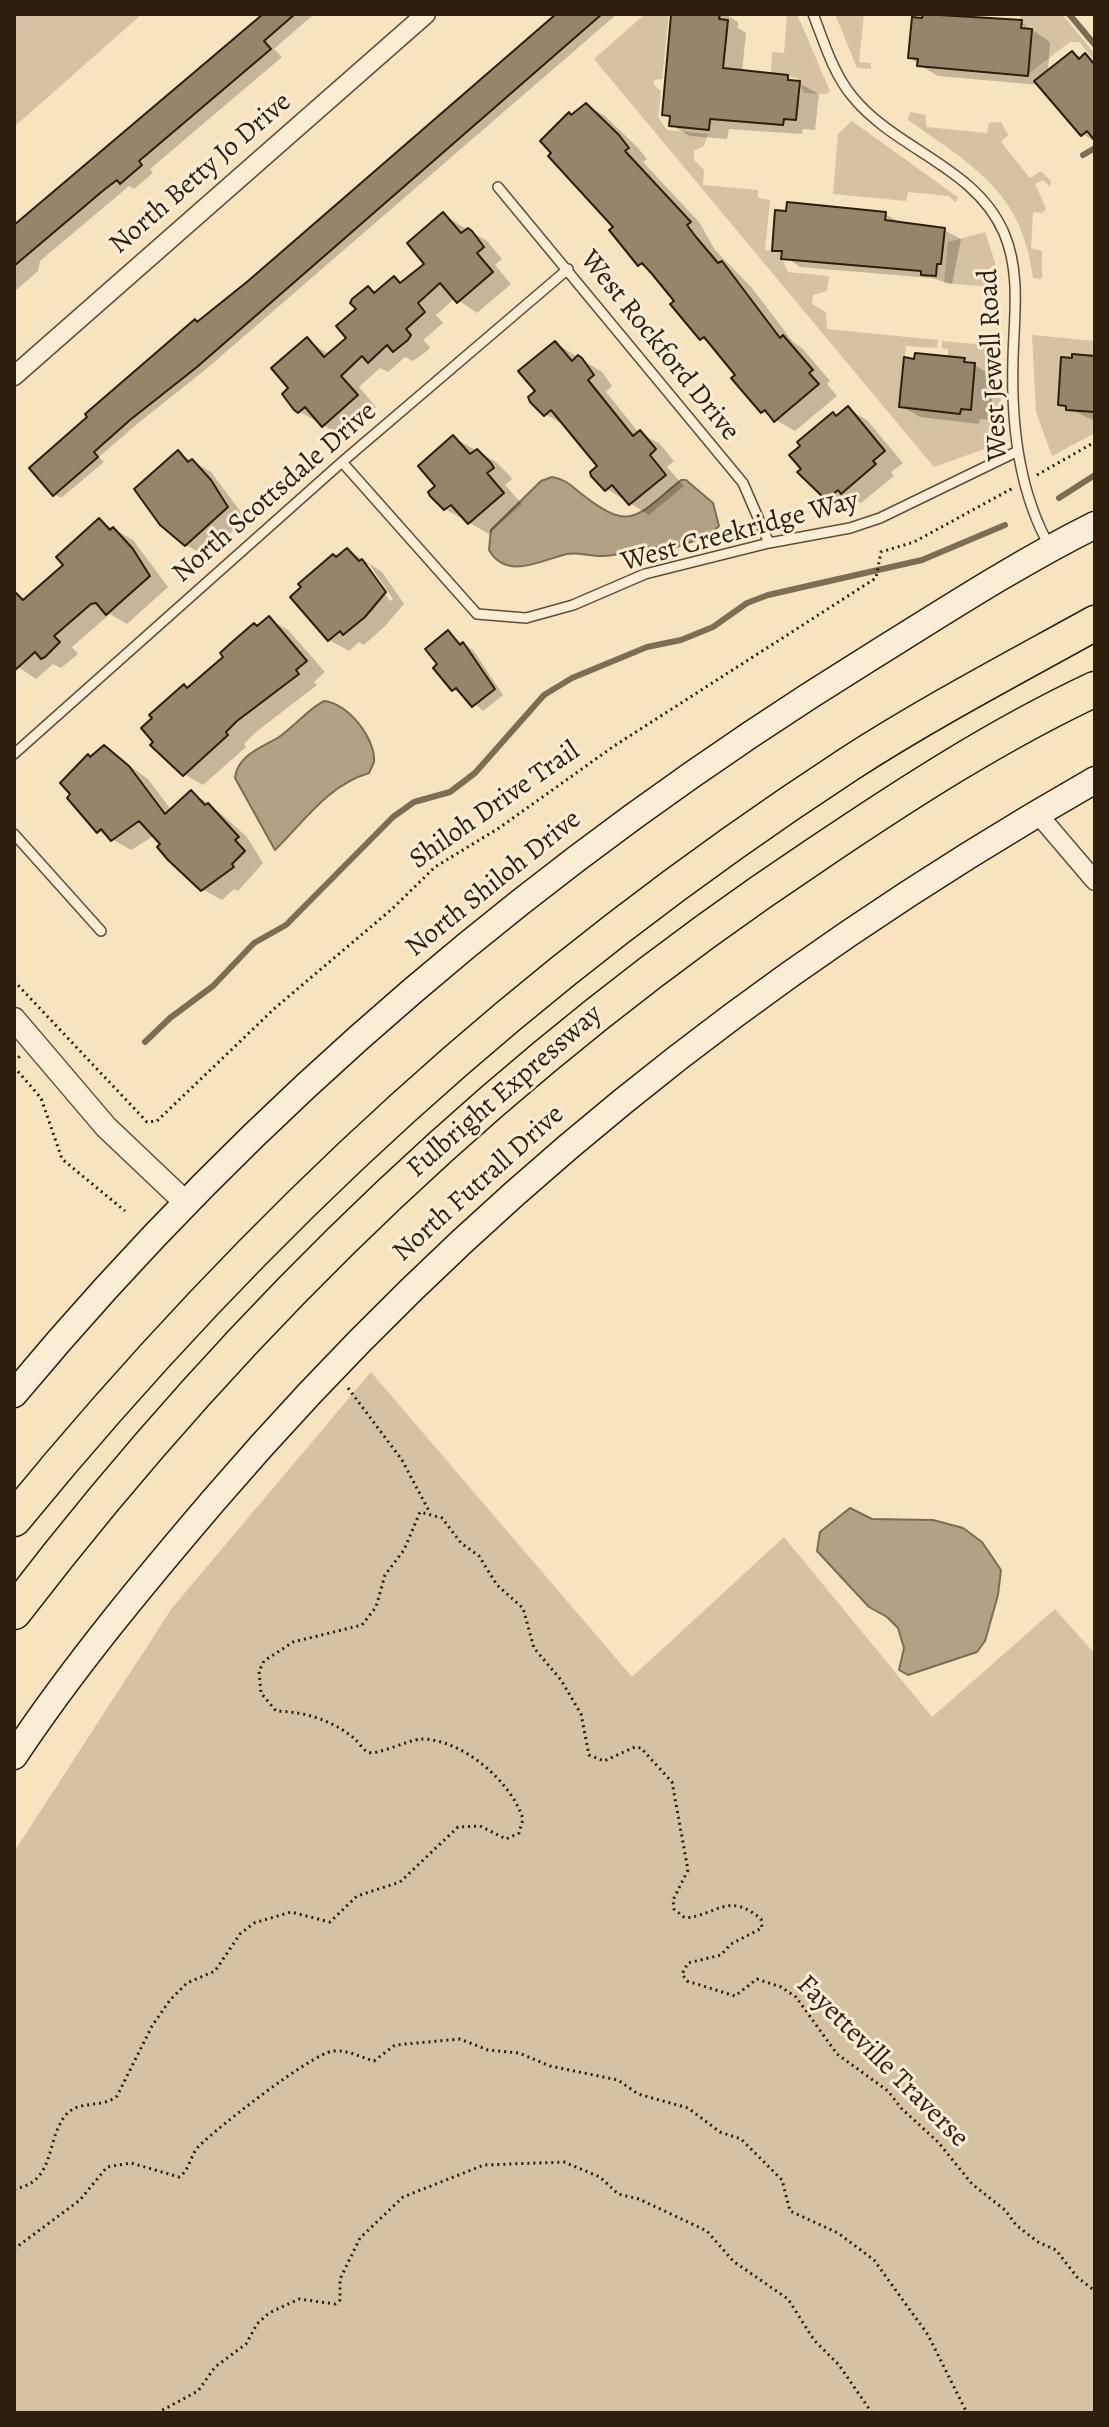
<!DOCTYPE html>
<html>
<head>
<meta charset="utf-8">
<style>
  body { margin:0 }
  #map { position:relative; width:1109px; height:2427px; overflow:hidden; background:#f8e3bf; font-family:Alegreya,serif }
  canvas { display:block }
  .frame { position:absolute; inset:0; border:16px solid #2f1d0d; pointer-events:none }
</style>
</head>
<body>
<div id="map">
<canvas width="1109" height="2427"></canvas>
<div class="frame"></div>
</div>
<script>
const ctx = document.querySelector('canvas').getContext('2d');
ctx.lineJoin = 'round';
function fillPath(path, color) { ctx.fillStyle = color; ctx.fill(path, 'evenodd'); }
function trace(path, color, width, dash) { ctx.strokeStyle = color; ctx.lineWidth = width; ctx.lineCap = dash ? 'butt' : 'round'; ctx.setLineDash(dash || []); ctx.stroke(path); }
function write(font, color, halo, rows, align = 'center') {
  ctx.font = font + ' Alegreya,serif'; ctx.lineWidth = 6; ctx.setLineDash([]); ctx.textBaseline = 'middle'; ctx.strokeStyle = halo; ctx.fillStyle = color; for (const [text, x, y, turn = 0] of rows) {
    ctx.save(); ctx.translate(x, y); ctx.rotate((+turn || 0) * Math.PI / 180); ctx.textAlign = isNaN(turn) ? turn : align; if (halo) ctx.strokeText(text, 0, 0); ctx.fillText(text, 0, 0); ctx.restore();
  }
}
fillPath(new Path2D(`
  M14 14H142L14 127Z
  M645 14H669L662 79 654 80V85L661 91 658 117 667 130 708 134 704 146 694 151V160L704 170 703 185 758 190V198L770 200 765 250 779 252 788 272 829 276 827 291 813 295 812 304 826 312 827 329 938 340 937 348 906 346 899 407 960 414 961 409 971 410 975 363 948 356V349L942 348V341L997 346 1004 442 934 467 594 59Z
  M787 14H797L830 91 827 94 804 93 798 78 771 73 772 52 784 53Z
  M835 14H864L859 62 871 63V69L857 68Z
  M1020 14H1062L1095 54V61L1079 42H1070L1028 74 1032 27 1021 25Z
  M910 112 926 115V127L987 133 989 123 1001 122 1008 135 1001 142 1030 178 1041 171 1051 181 1050 187 1043 180 1035 184 1046 208 1043 213 1033 212 1031 248 1042 251V279L1033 278C1022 191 974 167 908 120Z
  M852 121 959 198 955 202 949 196 908 192 906 201 833 194 838 134Z
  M985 232 995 262 997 305 991 300 993 293 989 287 944 283 948 242Z
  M1032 335 1095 341 1093 356 1062 358 1058 405 1066 406V410L1095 412V433L1052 456 1036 412Z
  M371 1372 632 1677 784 1537 932 1717 1055 1609 1095 1654V2413H14V1852L172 1608Z`), '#d6c1a1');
const water = new Path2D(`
  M552 477C564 479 570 484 579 492 631 533 635 518 681 480H686L713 503 719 526 708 536 665 551 659 547C641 548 623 555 604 556 592 557 579 552 567 554 541 560 507 581 489 550L491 530 541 481Z
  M324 701C348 703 376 739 374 762L369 773C328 785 304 822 275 850L235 778C237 755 263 747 279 737 295 726 307 710 324 701Z
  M850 1508 872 1519 933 1520 963 1528 982 1542 1001 1570 998 1595 985 1641 977 1652 908 1675 899 1670 904 1648 898 1628 887 1617 869 1607 817 1551 820 1532Z`);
fillPath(water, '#b4a082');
trace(water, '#7f6c53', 2);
fillPath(new Path2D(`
  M266 14H314L274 49 282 57 150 169 153 173 134 189 129 186 40 261 38 271 14 292V233Z
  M559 14H617L205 370 137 424 99 457 104 462 61 498 54 494 31 468 130 376 249 282Z
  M682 14H725L738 22V28L746 33 742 72 787 77 819 94 815 130 803 129 802 134 729 129 727 139 690 136 671 125 672 118 664 114Z
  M925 14 1021 22 1050 42 1048 73 1072 54 1095 61V142L1083 134 1040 85 938 76 919 65 910 57Z
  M586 105 605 116 638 148 647 159 643 162 699 222 715 250 752 288 793 342 802 348 830 381 827 384 837 396 795 431 762 412 713 345 701 338 652 271 640 264 616 227 559 168 543 141Z
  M885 214 902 223 944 230 961 239 952 284 931 278 800 267 774 249Z
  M443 215 487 241 502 259 495 265 511 284 477 313 455 298 436 315 443 323 423 340 430 347 427 351 413 361 405 357 388 372 380 368 359 387 376 407 342 436 295 409 291 389 307 340 330 355 349 338 368 288 377 293 394 278 403 284 427 264Z
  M1095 236V263L1093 262Z
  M555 343 602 372 612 386 606 392 639 433 659 443 674 461 667 467 684 486 649 515 607 489 600 466 564 425 545 414 538 391Z
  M1095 358V421L1060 404Z
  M964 360 994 376 990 420 980 419 979 424 920 417 901 406Z
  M848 409 867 420 903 463 891 472 894 476 861 503 857 501 847 509 828 498Z
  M453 437 496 462 510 476 512 479 505 485 522 504 489 534 447 510 460 500 445 509 438 486Z
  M178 453 211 472 246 519 205 556 186 545Z
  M100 521 133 540 168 587 127 624 110 614 72 647 78 654 61 668 53 664 36 679 14 664V598L25 601 66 565Z
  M348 550 382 572 404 604 384 627 364 645 359 642 349 651 329 640 293 597ZM364 564H369L393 599 390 601Z
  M269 619 288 630 325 672 314 682 317 685 256 732 244 744 246 747 203 785 184 774 189 689Z
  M448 633 473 650 503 695 483 711 464 694 453 690 440 665Z
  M104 747 148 779 172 811 191 793 210 804 247 837 263 863 238 891 234 889 222 900 202 889 155 835 131 850 98 831 92 759Z`), '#0003');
trace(new Path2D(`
  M1069 14 1095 45
  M1083 155 1095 148
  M1059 498 1095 475
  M145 1042 170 1018 213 986 254 943 286 925 393 817 414 802 450 792 475 773 544 695 572 678 647 647 681 640 713 627 747 603 768 595 922 560 1005 525`), '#7f6c53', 6);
const building = new Path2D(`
  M263 14H295L264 41 271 49 139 161 142 165 120 184 117 180 105 189 14 266V225Z
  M556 14H602L197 367 130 420 94 452 98 457 53 496 29 468 87 417 85 414 195 319 197 322 248 281Z
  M720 14 719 19 728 20 723 68 788 75V80L800 81 796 120 784 119 783 125 710 119 709 130 669 126 670 116 662 115 671 15Z
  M923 14 1022 20 1021 28 1032 29 1028 76 917 66 918 59 908 58 912 17 922 18Z
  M1072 51 1079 59 1085 53 1095 65V141L1087 131 1081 136 1034 81Z
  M586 103 619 135 629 148 625 151 691 222 687 225 696 237 718 263 722 261 780 338 783 335 813 370 809 373 819 384 774 422 765 410 761 413 731 378 735 375 704 337 700 340 670 304 674 301 652 274 642 263 638 266 609 230 613 227 548 156 551 153 540 141 569 112 571 115Z
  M787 202 886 212 885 220 945 228 941 264H937L936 276 921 275V271L781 259 782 251H772L775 210 786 211Z
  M443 212 461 233 468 228 472 231 484 247 477 253 493 272 457 303 440 283 418 303 425 312 406 329 411 335 408 340 393 352 387 345 368 363 362 356 341 376 358 395 322 427 305 407 298 413 294 410 282 394 288 388 271 368 307 337 324 357 346 338 336 326 356 309 350 303 352 299 368 286 374 293 394 276 400 283 424 264 407 243Z
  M555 341 572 361 578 355 582 358 594 375 588 380 633 436 640 430 656 449 650 455 666 475 629 505 612 485 605 491 591 476 590 472 597 466 551 410 544 416 530 402 528 397 535 391 518 371Z
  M915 353 965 358 964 362 975 363 971 410 961 409 960 414 899 407 904 357 914 359Z
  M1072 354 1095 356V412L1066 410V406L1058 405 1061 357 1072 358Z
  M848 406 885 451 873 461 876 464 841 494 838 490 826 500 797 472 801 469 789 455 800 446 797 442 833 412 836 416Z
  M453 435 470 454 477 449 491 463 494 468 487 473 504 493 468 524 451 505 444 510 430 496 428 492 435 486 418 466Z
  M178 450 188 462 192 459 211 480 228 507 185 546 160 525 134 489Z
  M99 518 110 530 113 527 133 549 150 576 106 615 96 603 91 604 54 636 60 642 45 657 41 659 35 652 14 671V591L23 600 63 565 56 557Z
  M347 548 359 561 362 559 386 592 365 617 343 635 340 631 328 641 290 597 301 587 298 584 333 554 336 557Z
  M269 616 307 661 296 670 299 674 237 721 226 732 228 735 183 776 150 745 153 742 141 728 152 718 149 715 184 684 187 688 223 657 220 653 232 642 254 623 257 626Z
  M448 630 460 645 463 642 495 689 472 707 456 688 452 691 433 668 437 664 425 649Z
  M104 745 129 766 165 814 191 790 205 805 208 803 239 837 235 840 245 851 232 864 234 867 201 891 168 860 157 847 160 844 139 821 111 841 101 829 97 833 67 798 70 794 60 783 88 754 90 757Z`);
fillPath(building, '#98846a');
trace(building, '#2f1d0d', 2);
const service = new Path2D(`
  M813 14C824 42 833 73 852 96 895 150 975 166 1004 233 1021 273 1014 317 1013 359 1011 424 1018 491 1050 547
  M498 187 743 483 769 543
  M342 462 477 614 526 618 573 605 645 574 769 543 850 528 880 518 1016 452
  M14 754 342 462 568 269
  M14 834 101 931`);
const minor = new Path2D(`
  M14 376 426 14
  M1037 813 1095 881`);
const tertiary = new Path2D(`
  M14 1019 106 1127 185 1202`);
const secondary = new Path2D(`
  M14 1394C257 1102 549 856 871 657 945 611 1017 564 1095 525
  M14 1756C74 1666 144 1582 214 1500 468 1204 757 973 1095 780`);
const motorway = new Path2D(`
  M14 1519C258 1221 526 975 849 764 928 713 1012 669 1095 623
  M14 1612C240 1317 507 1060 817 854 906 794 997 735 1095 689`);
trace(service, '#614e3a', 12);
trace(minor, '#614e3a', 21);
trace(tertiary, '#614e3a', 25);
trace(secondary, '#2f1d0d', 29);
trace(motorway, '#2f1d0d', 37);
trace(new Path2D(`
  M1037 475 1095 442
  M14 981 147 1122 157 1121 275 1008 392 909 435 867 499 828 614 746 876 578 881 552 914 542 1013 488
  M14 1062 20 1056
  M14 1067 41 1098 62 1159 125 1211
  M348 1388 402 1460 429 1511
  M14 2189C56 2182 45 2142 65 2116 78 2099 102 2109 117 2096L152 2026 170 2000 187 1983 215 1971 240 1934 254 1923 291 1912 330 1922 357 1896 400 1882 458 1827 480 1826 506 1839 519 1833 523 1819C511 1781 462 1739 421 1739 408 1740 376 1756 368 1752 363 1750 359 1743 355 1739 332 1720 306 1712 276 1711L261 1693 259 1671 264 1661 293 1642 362 1625 376 1607 385 1575 404 1550 420 1512 442 1518 461 1543 479 1556 497 1585 523 1608 534 1648 561 1680 581 1714 589 1755 604 1761 635 1747 641 1748 672 1782 688 1870 673 1900 674 1909 685 1918C718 1915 728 1891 761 1919L762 1928 731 1944 721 1955 688 1963 682 1974 687 1981 735 1996 757 1979 781 1987 796 1997 837 2054 888 2091 901 2108 938 2142 972 2184 1005 2210 1016 2225 1038 2242 1056 2250 1077 2277 1095 2291
  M14 2249 80 2200 107 2167 131 2163 179 2177C190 2170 190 2155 199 2146 217 2128 311 2054 333 2051 350 2050 359 2057 374 2061L395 2045 460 2039 488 2050 519 2053 550 2066 618 2080 638 2094 688 2108 720 2132 741 2139 782 2180 790 2211 838 2233 874 2260 928 2335 967 2413
  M157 2413 198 2391 215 2367 246 2344 257 2324 269 2313 299 2299 335 2304 340 2300V2279L360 2238 403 2197 484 2165 564 2162 600 2177 618 2194 639 2199 707 2231 733 2261 788 2299 814 2340 839 2365 872 2413`), '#2f1d0d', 3, [2, 4]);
trace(service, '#faedd5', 9);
trace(minor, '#faedd5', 18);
trace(tertiary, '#faedd5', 22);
trace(secondary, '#faedd5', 26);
trace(motorway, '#f8e3bf', 34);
write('28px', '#2f1d0d', '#faedd5', [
  ["North Betty Jo Drive",201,174,-41],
  ["West Rockford Drive",659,346,51],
  ["West Jewell Road",994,365,-93],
  ["North Scottsdale Drive",275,493,-41],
  ["West Creekridge Way",740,532,-15],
  ["Shiloh Drive Trail",495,806,-35],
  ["North Shiloh Drive",494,884,-39],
  ["Fulbright Expressway",505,1092,-41],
  ["North Futrall Drive",479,1184,-42],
  ["Fayetteville Traverse",882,2062,45]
]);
</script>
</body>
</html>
